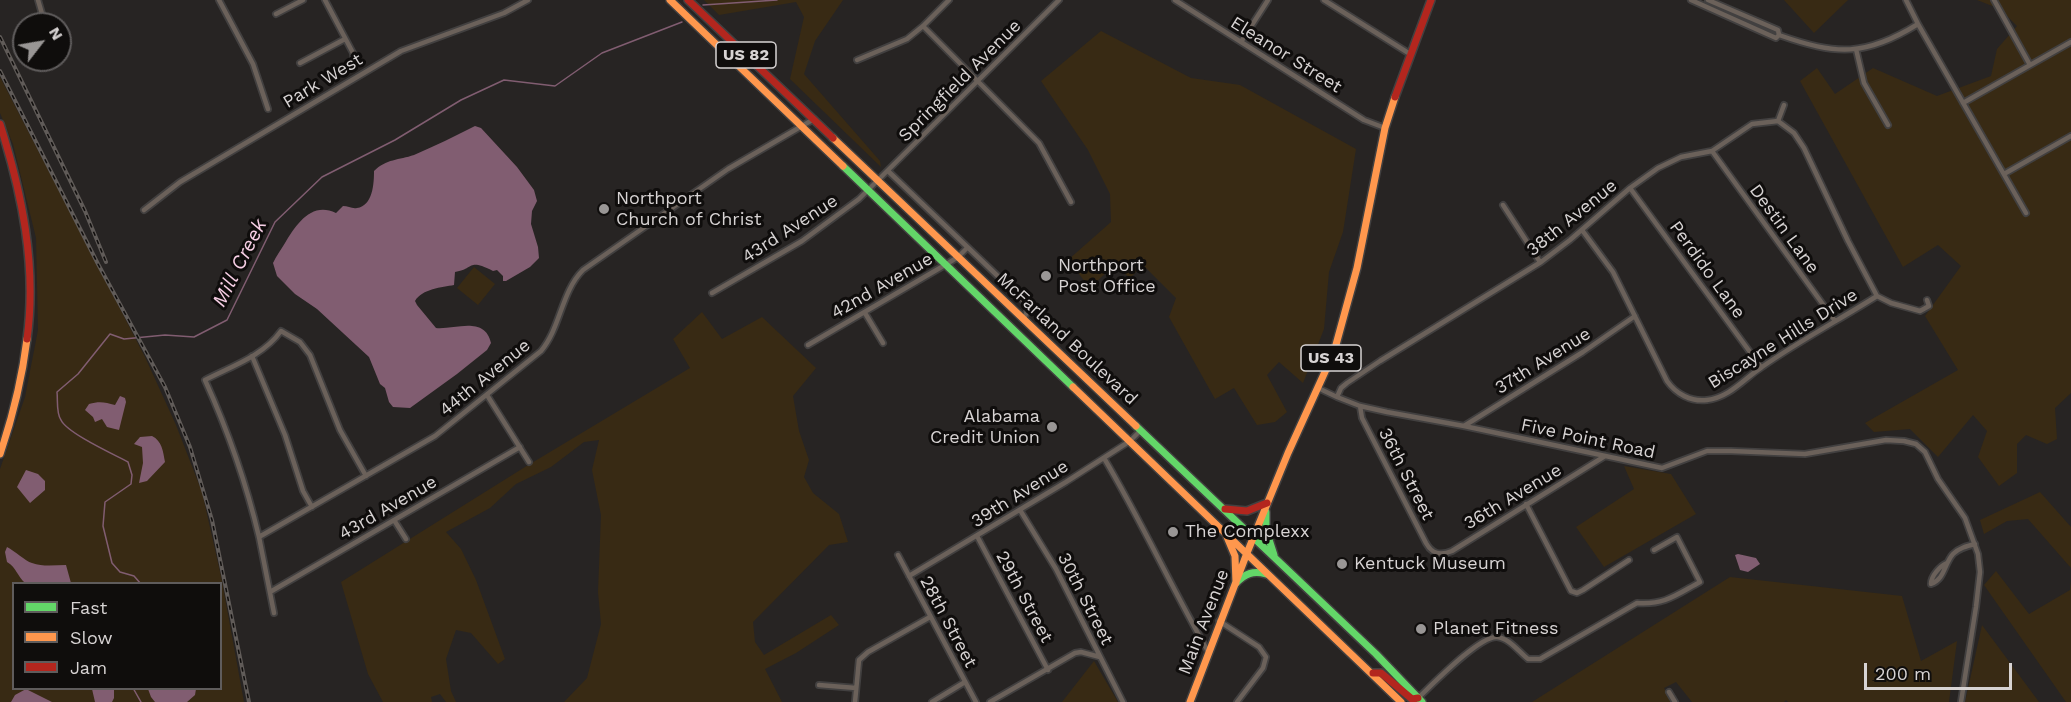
<!DOCTYPE html>
<html>
<head>
<meta charset="utf-8">
<style>
  body { margin:0 }
  #map { position:relative; width:2071px; height:702px; overflow:hidden; background:#272423; font-family:"Work Sans",sans-serif }
  canvas { display:block }
  .legend { position:absolute; left:12px; top:582px; width:210px; height:108px; box-sizing:border-box; background:#0f0d0c; border:2px solid #5f5c5c; margin:0; padding:8px 10px; list-style:none; font-size:18px; color:#d7d3d3 }
  .legend li { display:flex; align-items:center; gap:12px; height:30px }
  .legend b { width:30px; border:2px solid #5f5c5c }
  .north { position:absolute; left:12px; top:12px; width:60px; height:60px; box-sizing:border-box; background:#0f0d0c; border:2px solid #5f5c5c; border-radius:50%; rotate:59deg; font-size:16px; font-weight:700; line-height:24px; text-align:center; color:#d7d3d3 }
  .north::after { content:''; display:block; margin:auto; width:21px; height:27px; background:#999695; clip-path:polygon(50% 0,100% 100%,50% 72%,0 100%) }
  .scale { position:absolute; left:1864px; top:663px; width:148px; height:27px; box-sizing:border-box; border:3px solid #d7d3d3; border-top:0; padding-left:8px; font-size:18px; line-height:21px; white-space:nowrap; color:#d7d3d3; -webkit-text-stroke:4px #0f0d0c; paint-order:stroke }
</style>
</head>
<body>
<div id="map">
<canvas width="2071" height="702"></canvas>
<ul class="legend">
<li><b style="height:8px;background:#63d668"></b>Fast</li>
<li><b style="height:8px;background:#ff974d"></b>Slow</li>
<li><b style="height:8px;background:#b3261e"></b>Jam</li>
</ul>
<div class="north">N</div>
<div class="scale">200 m</div>
</div>
<script>
const ctx = document.querySelector('canvas').getContext('2d');
ctx.lineJoin = 'round';
function fillPath(path, color) { ctx.fillStyle = color; ctx.fill(path, 'evenodd'); }
function trace(path, color, width, dash) { ctx.strokeStyle = color; ctx.lineWidth = width; ctx.lineCap = dash ? 'butt' : 'round'; ctx.setLineDash(dash || []); ctx.stroke(path); }
function write(font, color, halo, rows, align = 'center') {
  ctx.font = font + ' "Work Sans",sans-serif'; ctx.lineWidth = 6; ctx.setLineDash([]); ctx.textBaseline = 'middle'; ctx.strokeStyle = halo; ctx.fillStyle = color; for (const [text, x, y, turn = 0] of rows) {
    ctx.save(); ctx.translate(x, y); ctx.rotate((+turn || 0) * Math.PI / 180); ctx.textAlign = isNaN(turn) ? turn : align; if (halo) ctx.strokeText(text, 0, 0); ctx.fillText(text, 0, 0); ctx.restore();
  }
}
fillPath(new Path2D(`
  M704 0H843L815 41 804 74 880 161 881 167 790 79 804 17 796 2 719 15Z
  M1784 0H1848L1814 33Z
  M1977 0H2071V393L2055 408 2057 439 2047 444 2026 435 2017 444V473L1999 486 1978 457 1987 431 1973 415 1938 457 1910 429 1874 432 1865 423 1958 370 1925 316 1961 266 1938 245 1903 267 1800 81 1817 68 1835 94 1873 68 1937 96 1991 76 1997 49 2017 26 2000 9Z
  M1101 31 1191 78 1240 85 1356 149 1343 232 1329 272 1324 329 1303 383 1279 362 1267 375 1287 412 1275 422 1257 425 1234 388 1215 399 1169 317 1176 298 1143 265 1130 278 1114 265 1090 288 1068 260 1111 222 1110 194 1088 150 1041 81Z
  M0 77 145 357 176 425 202 492 221 576 244 702H0V469L25 397 38 330 36 238 13 144 0 113ZM14 584H220V688H14Z
  M474 267 495 284 478 305 457 288Z
  M702 312 722 339 762 317 816 368 793 396 799 431 809 460 804 477 813 493 839 514 848 542 829 545 753 622 755 642 764 655 831 615 839 625 796 653 765 669 782 702H564L587 678 601 624 598 592 601 515 592 470 599 440 584 442 551 467 516 484 490 508 446 532 461 549 476 580 505 659 498 664 471 633 456 630 446 659 451 691 456 702H446L440 694 431 697 432 702H383L368 674 341 582 525 467 690 368 673 339Z
  M1624 466 1671 474 1696 514 1604 567 1576 527 1634 489Z
  M2040 492 2071 527V568L2028 519 2007 521 1984 534 1980 520Z
  M1996 571 2029 614 2070 590 2071 581V702H2066L1984 585Z
  M1730 577 1902 596 1921 661 1957 641 1949 702H1788L1786 700 1784 702H1692L1676 682 1664 688 1672 702H1532Z
  M1982 625 2039 702H1965Z
  M1094 661 1118 702H1062Z`), '#382a14');
fillPath(new Path2D(`
  M475 126 481 128 517 167 534 190 537 201 532 211 531 224 538 247 539 258 530 267 506 281H503V276L497 270 493 271C467 258 475 269 455 272L454 285C442 287 422 289 415 301L417 305 436 328C454 330 485 315 491 343L487 350 457 374 410 408 393 407 389 402 385 388 380 384 369 357 317 309 295 294 277 276 273 263C276 256 281 250 285 243 296 225 311 201 336 213L343 206C348 206 352 209 357 208 373 206 374 183 374 171 386 159 399 160 414 155 435 146 455 136 475 126Z
  M120 396 125 398 126 402 119 430 107 427 102 419 95 422 93 417 85 410 89 404C99 401 105 402 115 405Z
  M152 436C162 441 163 451 165 462L147 481 139 483 143 463 142 447 134 444 140 437Z
  M26 470 38 474 45 481V490L30 503 17 487Z
  M7 547C15 551 25 561 32 563 43 567 55 565 66 565L71 583H25C17 576 17 568 7 562L5 552Z
  M1738 554 1756 558 1760 564 1748 572 1740 570 1735 555Z
  M26 689 52 702H11L15 695Z
  M92 689H114V698L112 702H95Z
  M148 689V688L196 689 195 695 187 702H155L151 697Z`), '#815d71');
trace(new Path2D(`
  M703 5 777 0
  M141 584 134 576 120 572 112 563 103 526 105 502 131 484 132 475 128 462C113 454 67 433 61 420 56 413 58 401 57 392L78 374 110 334 124 339 165 335 194 337 227 320 275 222 322 177 395 140 461 100 504 80 555 86 602 53 682 22
  M133 688 141 702`), '#815d71', 1.5);
const street = new Path2D(`
  M38 0 45 24
  M219 0 253 64 268 109
  M325 0 353 53 354 63
  M1175 0 1364 120 1385 128
  M1324 0 1410 54
  M1691 0 1776 38 1779 35C1836 55 1865 57 1918 24L2026 213
  M1708 0 1778 30 1779 35
  M1906 0 1918 24
  M1994 0 2030 65
  M276 14 303 0
  M923 26 1039 143 1071 202
  M1241 42 1268 0
  M1856 49 1864 83 1888 125
  M857 60 907 39 923 26 949 0
  M300 63 345 39
  M1963 103 2071 42
  M1778 121 1794 133 1804 148 1848 241 1877 296 1891 303 1920 311 1929 306 1927 300
  M1778 121 1784 105
  M1712 151 1835 321
  M888 171 1029 306 1024 319
  M2004 174 2071 136
  M1630 188 1761 367
  M1503 205 1540 262
  M144 210 180 182 401 51 504 13 528 0
  M1582 230 1613 272 1667 381C1676 394 1691 402 1707 400 1729 398 1745 378 1762 367 1799 341 1839 320 1877 296
  M712 293 802 241 859 199 1059 0
  M865 313 883 343
  M808 345 945 265 958 257 967 248
  M252 356 285 435 303 491 312 507
  M1318 388 1337 397 1341 388 1347 383 1380 361 1541 262 1570 240 1630 188 1658 168 1681 157 1712 151 1752 124 1778 121
  M487 395 529 462
  M1337 397 1360 406 1387 412 1464 426 1662 468 1707 451H1731L1805 454 1886 440 1904 441 1916 444 1925 452 1938 479 1965 518 1978 554 1980 572 1976 607 1961 702
  M1360 406 1362 418 1426 543C1432 554 1440 556 1452 551L1605 456
  M1464 426 1583 352 1635 316
  M1104 458C1142 522 1172 589 1209 653
  M1526 504 1571 591 1577 593 1583 590 1629 560
  M1020 510 1056 569 1123 702
  M394 520 406 539
  M977 536 1048 670
  M259 537C246 482 228 431 205 380 232 366 263 356 281 331L300 342 310 355 340 430 366 476
  M898 555 976 702
  M1947 563C1940 566 1931 576 1931 584 1945 579 1944 564 1953 554 1959 548 1967 546 1975 544
  M909 576 1066 482 1130 441 1141 430
  M270 592 520 447
  M274 613 259 537 435 436 541 351C561 327 561 292 583 270L728 169 814 119
  M1219 621 1259 647 1266 657 1263 668 1237 702
  M819 685 856 688
  M1669 692 1675 702
  M1418 698C1432 685 1479 636 1497 637 1509 638 1519 652 1528 659H1540L1637 603C1665 605 1676 595 1700 582L1677 537 1654 550
  M855 702 859 660 868 652 930 617
  M932 702 965 682
  M990 702 1075 653 1081 652 1100 657`);
const fast = new Path2D(`
  M843 166 1073 387
  M1136 426 1376 654 1422 702
  M1266 512V530L1274 555
  M1236 583C1245 574 1253 570 1266 574`);
const slow = new Path2D(`
  M670 0 843 166
  M833 138 1136 426
  M1073 387 1401 702
  M0 454C13 416 22 379 27 339
  M1227 537 1235 556 1236 583
  M1247 553 1288 453 1334 352 1357 268 1385 128 1395 97
  M1190 702 1247 553`);
const jam = new Path2D(`
  M688 0 833 138
  M1395 97 1431 0
  M0 124C22 193 37 266 27 339
  M1225 509 1247 511 1267 503
  M1373 673H1381L1412 699 1418 698`);
trace(street, '#424040', 8);
trace(fast, '#424040', 10);
trace(slow, '#424040', 10);
trace(jam, '#424040', 10);
trace(street, '#6b615a', 4.5);
trace(fast, '#63d668', 7);
trace(slow, '#ff974d', 7);
trace(jam, '#b3261e', 7);
const rail = new Path2D(`
  M0 37 85 211 106 262
  M0 71 98 264 165 387 190 447 212 520 249 702`);
trace(rail, '#605b58', 4);
trace(rail, '#0f0d0c', 1.5, [4.5]);
for (const [x, y, r, color] of [
  [604,209,6,"#999695"],
  [1046,276,6,"#999695"],
  [1052,427,6,"#999695"],
  [1173,532,6,"#999695"],
  [1342,564,6,"#999695"],
  [1421,629,6,"#999695"]
]) { const dot = new Path2D(); dot.arc(x, y, r, 0, 2 * Math.PI); ctx.fillStyle = color; ctx.fill(dot); trace(dot, '#0f0d0c', 2); }
for (const [x, y, w] of [
  [746,55,60],
  [1331,358,60]
]) { const box = new Path2D(); box.roundRect(x - w / 2, y - 13, w, 26, 4.5); ctx.fillStyle = '#0f0d0c'; ctx.fill(box); trace(box, '#d7d3d3', 1.5); }
write('bold 16px', '#d7d3d3', null, [
  ["US 82",746,55],
  ["US 43",1331,358]
]);
write('18px', '#d7d3d3', '#0f0d0c', [
  ["Eleanor Street",1286,55,32],
  ["Park West",323,81,-31],
  ["Springfield Avenue",960,81,-45],
  ["38th Avenue",1572,218,-39],
  ["43rd Avenue",790,229,-33],
  ["Destin Lane",1784,229,54],
  ["Perdido Lane",1707,270,54],
  ["42nd Avenue",882,286,-30],
  ["McFarland Boulevard",1067,339,43],
  ["Biscayne Hills Drive",1783,339,-32],
  ["37th Avenue",1543,361,-32],
  ["44th Avenue",485,378,-39],
  ["Five Point Road",1588,439,12],
  ["36th Street",1406,474,63],
  ["39th Avenue",1020,494,-32],
  ["36th Avenue",1513,497,-31],
  ["43rd Avenue",388,508,-30],
  ["29th Street",1024,597,62],
  ["30th Street",1085,599,63],
  ["28th Street",948,622,62],
  ["Main Avenue",1204,622,-69]
]);
write('18px', '#d7d3d3', '#0f0d0c', [
  ["Northport",616,199],
  ["Church of Christ",616,220],
  ["Northport",1058,266],
  ["Post Office",1058,287],
  ["Alabama",1040,417,"right"],
  ["Credit Union",1040,438,"right"],
  ["The Complexx",1185,532],
  ["Kentuck Museum",1354,564],
  ["Planet Fitness",1433,629]
], 'left');
write('italic 20px', '#f7cfe5', '#0f0d0c', [
  ["Mill Creek",240,263,-63]
]);
</script>
</body>
</html>
